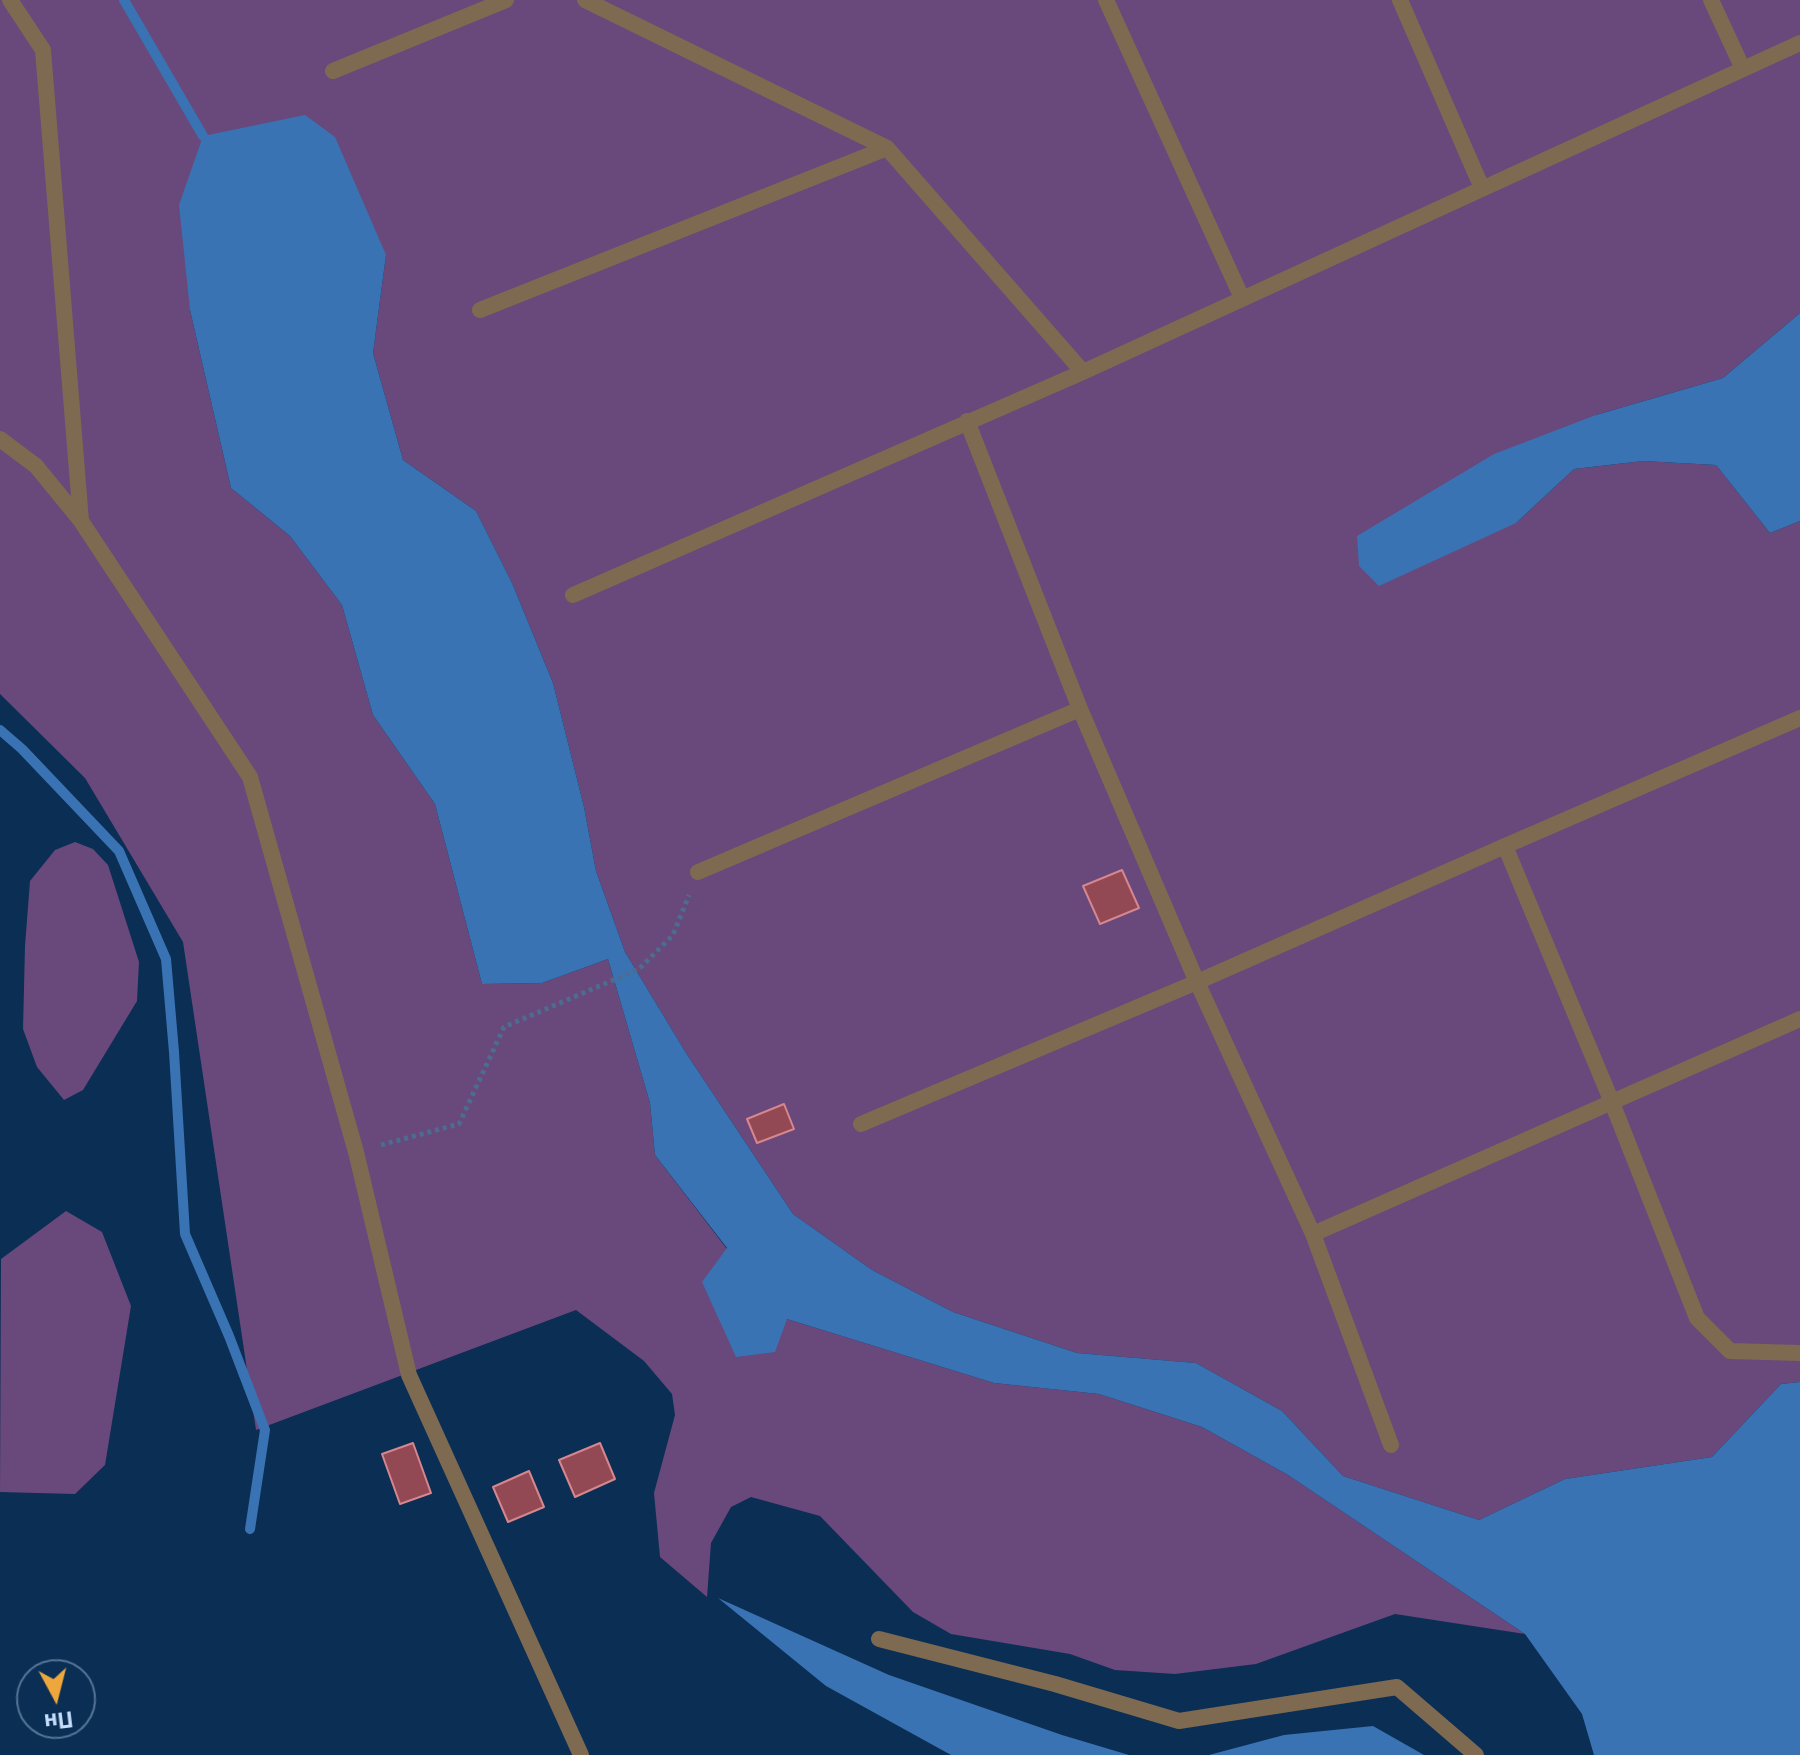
<!DOCTYPE html>
<html>
<head>
<meta charset="utf-8">
<style>
  body { margin:0 }
  #map { position:relative; width:1800px; height:1755px; overflow:hidden; background:#0b2e54; font-family:"IBM Plex Sans",sans-serif }
  canvas { display:block }
  .north { position:absolute; left:16px; top:1659px; width:80px; height:80px; box-sizing:border-box; background:#0b2e54; border:2px solid #557497; border-radius:50%; rotate:173deg; font-size:22px; font-weight:700; line-height:32px; text-align:center; color:#c5defc }
  .north::after { content:''; display:block; margin:auto; width:28px; height:36px; background:#eea73d; clip-path:polygon(50% 0,100% 100%,50% 72%,0 100%) }
</style>
</head>
<body>
<div id="map">
<canvas width="1800" height="1755"></canvas>
<div class="north">Пн</div>
</div>
<script>
const ctx = document.querySelector('canvas').getContext('2d');
ctx.lineJoin = 'round';
function fillPath(path, color) { ctx.fillStyle = color; ctx.fill(path, 'evenodd'); }
function trace(path, color, width, dash) { ctx.strokeStyle = color; ctx.lineWidth = width; ctx.lineCap = dash ? 'butt' : 'round'; ctx.setLineDash(dash || []); ctx.stroke(path); }
fillPath(new Path2D(`
  M0 0H1800V313L1723 378 1596 415 1516 523 1574 469 1643 461 1716 465 1770 533 1800 521V1382L1781 1384 1712 1457 1565 1479 1479 1520 1343 1476 1282 1411 1196 1363 1077 1353 953 1312 872 1270 793 1214 686 1053 625 952 596 871 584 807 553 683 512 583 476 511 403 460 373 353 386 255 190 310 231 488 290 536 342 605 373 715 435 804 482 984 542 983 608 959 650 1103 655 1155 727 1249 787 1319 994 1383 1099 1394 1202 1427 1288 1475 1525 1634 1395 1614 1256 1664 1175 1674 1115 1670 1070 1654 951 1634 913 1612 820 1516 751 1497 731 1507 711 1543 707 1597 660 1557 654 1493 675 1415 672 1394 644 1361 576 1310 256 1430 183 942 85 778 0 694Z
  M75 842 93 849 108 865 139 962 137 1001 83 1090 64 1100 37 1067 23 1029 25 946 30 881 55 850Z
  M66 1211 102 1232 131 1306 105 1465 75 1494 0 1492 1 1259Z`), '#69487b');
fillPath(new Path2D(`
  M305 115 335 137 386 255 373 353 403 460 476 511 512 583 553 683 584 807 596 871 625 952 686 1053 793 1214 872 1270 953 1312 1077 1353 1196 1363 1282 1411 1343 1476 1479 1520 1565 1479 1712 1457 1781 1384 1800 1382V1755H1594L1582 1714 1525 1634 1288 1475 1202 1427 1099 1394 994 1383 787 1319 775 1352 736 1357 702 1282 727 1248 655 1155 650 1103 608 959 542 983 482 984 435 804 373 715 342 605 290 536 231 488 190 310 179 205 203 136Z
  M1800 313V521L1770 533 1716 465 1643 461 1574 469 1516 523 1379 586 1359 566 1357 536 1494 454 1596 415 1723 378Z
  M718 1598 889 1675 1062 1735 1129 1755H951L826 1686Z
  M1373 1726 1424 1755H1209L1284 1735Z`), '#3a73b3');
trace(new Path2D(`
  M124 0 203 136
  M0 730 22 749 119 851 166 959 174 1052 185 1234 229 1336 265 1430 250 1529`), '#3a73b3', 10);
const building = new Path2D(`
  M1122 870 1139 908 1100 924 1083 886Z
  M784 1104 794 1129 757 1143 747 1119Z
  M413 1443 431 1493 400 1504 382 1454Z
  M600 1443 615 1479 575 1497 559 1460Z
  M529 1471 544 1507 508 1522 493 1487Z`);
fillPath(building, '#934953');
trace(building, '#d6868e', 2);
trace(new Path2D(`
  M381 1145 459 1124 504 1027 639 969 673 935 689 895`), '#4d6c90', 5, [4, 4]);
trace(new Path2D(`
  M10 0 43 50 81 521
  M585 0 887 148 1083 372
  M1106 0 1242 298
  M1400 0 1482 188
  M1711 0 1743 69
  M333 71 506 0
  M480 310 887 148
  M967 421 1080 709 1197 982 1505 846 1611 1100 1697 1318 1730 1351 1800 1353
  M0 439 36 466 81 521 250 777 356 1152 409 1375 581 1755
  M573 595 1083 372 1800 43
  M1505 846 1800 718
  M698 872 1080 709
  M861 1124 1197 982 1313 1234 1391 1445
  M1313 1234 1800 1019
  M879 1639 1055 1684 1179 1721 1397 1687 1476 1755`), '#7e6a51', 16);
</script>
</body>
</html>
